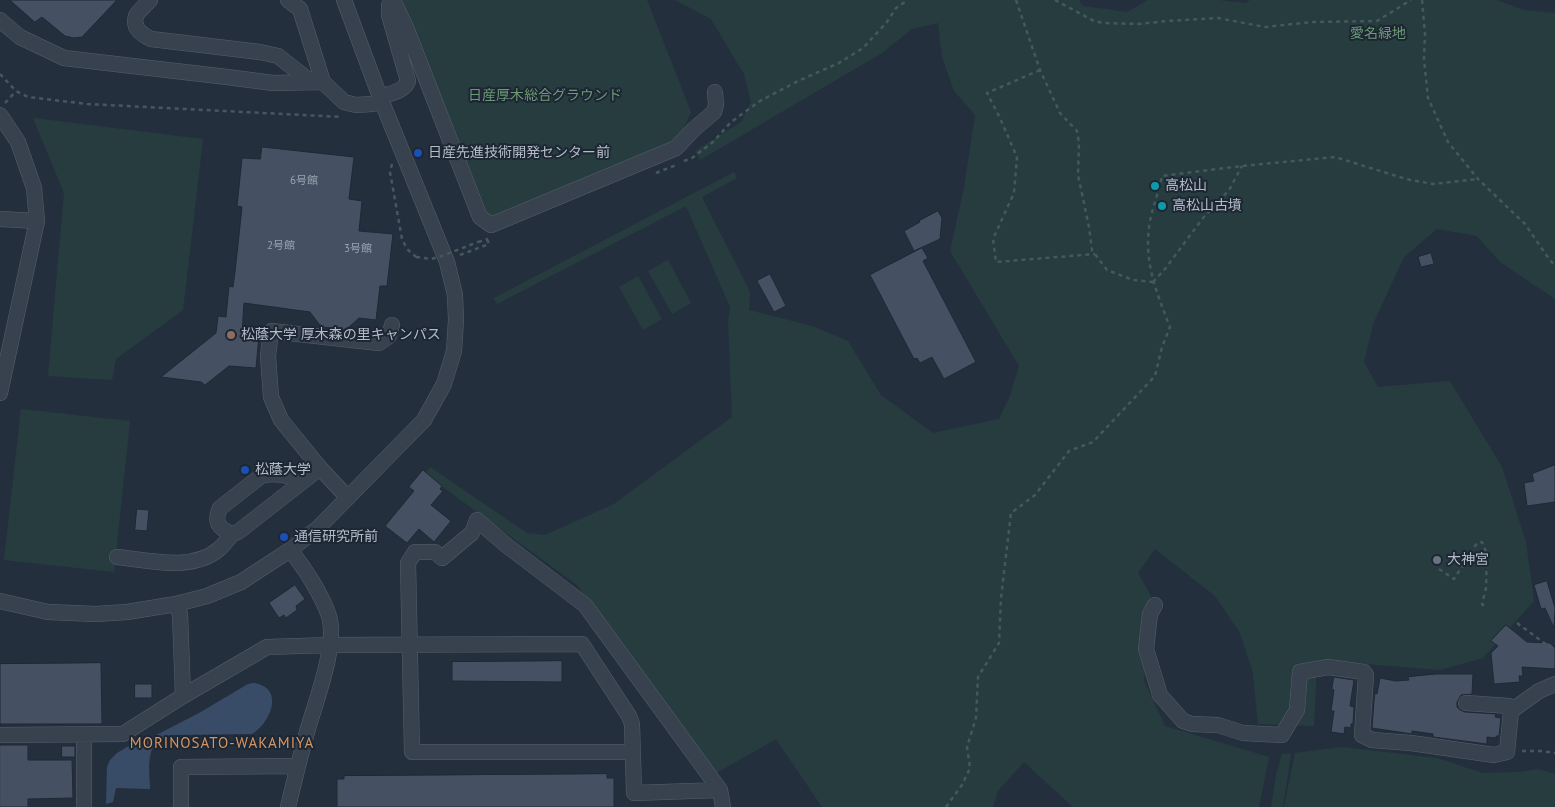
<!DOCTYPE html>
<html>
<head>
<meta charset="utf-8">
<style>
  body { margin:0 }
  canvas { display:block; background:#242f3e }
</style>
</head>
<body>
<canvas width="1555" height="807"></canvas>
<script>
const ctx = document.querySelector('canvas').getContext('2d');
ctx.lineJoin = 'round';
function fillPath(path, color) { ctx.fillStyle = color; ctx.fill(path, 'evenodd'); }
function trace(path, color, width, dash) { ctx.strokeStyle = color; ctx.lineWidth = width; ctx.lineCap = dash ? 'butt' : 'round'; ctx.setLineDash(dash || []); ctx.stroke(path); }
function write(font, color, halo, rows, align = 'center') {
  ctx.font = font + ' "PT Sans","Noto Sans JP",sans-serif'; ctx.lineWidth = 4; ctx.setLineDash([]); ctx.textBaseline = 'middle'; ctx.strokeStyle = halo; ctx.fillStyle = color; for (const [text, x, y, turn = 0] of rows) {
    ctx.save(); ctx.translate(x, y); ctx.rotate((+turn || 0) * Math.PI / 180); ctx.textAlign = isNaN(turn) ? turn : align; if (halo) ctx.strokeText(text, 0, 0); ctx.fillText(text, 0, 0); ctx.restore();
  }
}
fillPath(new Path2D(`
  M402 0H647L691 112 676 145 497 221 489 217Z
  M675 0H1079L1083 6 1127 12 1148 0H1219L1245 3 1250 0H1496L1524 10 1555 13V299L1500 262 1477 236 1437 229 1404 257 1373 324 1364 362 1378 387 1450 381 1502 467 1526 542 1534 601 1483 658 1440 670 1317 660 1314 726 1258 724 1253 673 1240 633 1215 596 1155 549 1138 573 1151 596 1144 681 1165 726 1269 757 1259 807H1073L1024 762 998 791 993 807H822L776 739 713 775 577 585 425 474 430 467 527 533 545 535 614 504 732 417 728 321 730 307 686 206 497 304 494 298 734 172 737 178 702 197 750 292 749 310 812 326 848 341 881 395 933 433 999 419 1010 396 1019 366 950 251 964 188 975 115 954 91 942 57 938 23 912 29 882 53 700 160 695 151 741 122 751 102 744 74 711 19Z
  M33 118 203 139 183 310 116 359 112 380 48 376 64 193Z
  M668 260 691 303 672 314 648 271Z
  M638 276 662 319 643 330 619 287Z
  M21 409 130 421 114 572 4 560Z
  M1342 747 1437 758 1482 773 1520 772 1539 769 1555 774V807H1284L1295 753Z
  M1282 754H1291L1283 807H1271L1276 775Z`), '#263c3f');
fillPath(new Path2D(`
  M254 683C285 688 271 723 252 734L171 735C167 736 163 738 160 740 145 749 150 774 150 789L116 788 113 802 106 804 107 767 110 760 117 753 127 747 139 744 199 713 248 684Z`), '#394c67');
const building = new Path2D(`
  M10 0H117L82 37 74 38 65 36 42 17 35 22Z
  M262 147 354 157 349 199 362 201 359 231 393 234 387 286H380L376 320 359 318 349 327 343 330 323 327 319 324 310 312 244 303 242 334 259 336 256 368 229 366 205 385 201 382 161 377 216 333 218 316 226 317 229 286 233 287 235 272 242 207 237 206 242 158 260 159Z
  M938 211 942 218 940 239 914 251 904 231 920 222 919 221Z
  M922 248 928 258 923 261 976 362 944 379 932 357 920 363 917 358 914 359 870 275Z
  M1431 253 1434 264 1421 267 1418 257Z
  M770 274 786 306 774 312 757 281Z
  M1555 465V502L1527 506 1524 483 1534 481 1532 474Z
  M423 470 442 486 440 489 443 491 431 505 451 521 434 542 419 529 407 543 385 526 414 491 409 487Z
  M137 509 149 510 147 531 135 530Z
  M1547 581 1555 608 1554 628 1545 608 1541 609 1534 585Z
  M295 585 305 599 296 606 297 610 286 618 284 615 279 618 269 603Z
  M1506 625 1527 642 1550 643 1555 648V669L1522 667 1523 676H1519L1520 682 1494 684 1491 653 1498 646 1491 641Z
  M562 661V682L452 681V662Z
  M101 663 102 724H0V664Z
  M1436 674H1473L1472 694 1461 695 1457 702V707L1460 710 1465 712 1496 714 1495 717 1501 718 1499 736H1496V738L1487 737V744L1433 737V734L1412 731V734L1372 728 1374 701 1375 693 1377 694 1380 678 1396 681 1409 680 1408 677Z
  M1334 677 1354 680 1350 706 1354 707 1353 724H1351V728L1345 727 1344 734 1331 732 1334 711H1331L1334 690 1332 689Z
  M135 684H152V698H135Z
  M0 745H28V760H72L73 798 28 799V807H0Z
  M62 746H75V757H62Z
  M607 774V778H614V807H337V779H344V776Z`);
fillPath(building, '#455162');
trace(building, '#1f2835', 1);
const minor = new Path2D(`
  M150 0C146 5 138 11 136 16 132 28 142 35 151 39L260 52 278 56 306 78 314 80
  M288 0 300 9 323 82 344 102 356 105 372 104 382 101
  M393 0 407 30 480 217 491 225 676 148 694 129 714 112 716 105 715 92
  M0 20 20 37 64 58 227 77 273 83 323 82
  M380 97C390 93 404 92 408 81L389 15V5L393 0
  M0 115 18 142 34 188 37 221 0 393
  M0 219 37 221
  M304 480C290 476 276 472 261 476L220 508C214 522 218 528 232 534L238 532 320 468
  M348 498 320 468 281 420 271 397 268 356 271 331 379 343 389 336 392 325
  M117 557C148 560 193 572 219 549 224 545 228 539 232 534
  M0 601 48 612 96 614 127 612 176 604 207 596 241 582 290 550 318 528 424 420 444 384 454 351 456 320 455 295 447 262 380 97 344 0
  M176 604 180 614 183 696
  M1155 605 1150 614 1146 649 1160 695 1183 721 1192 724 1218 725 1243 733 1282 735 1297 710 1300 672 1328 667 1364 672 1366 675 1362 735 1372 740 1411 743 1494 755 1507 752 1511 711 1539 691 1555 684
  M1466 703 1509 706 1515 708
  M0 735 123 734 183 696 267 647 330 645 582 644 629 716 632 724 634 793 720 790
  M632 752H412L408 563 415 552H435L442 558 472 533 477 520 506 545 585 605 720 790 723 807
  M84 807V735
  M181 807V767L298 766
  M288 807C294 782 300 757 307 732 315 703 338 645 329 616 322 595 304 567 290 550`);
trace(minor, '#565f6c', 16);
trace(new Path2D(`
  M1016 0 1040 70 1060 113 1077 131 1079 143 1078 175 1089 227 1092 250 1107 270 1133 280 1153 282
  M1055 0 1094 21 1103 23 1138 24 1167 21 1218 18 1265 27 1312 22 1377 21 1411 0
  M1422 0 1425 34 1424 59 1428 98 1448 142 1478 179 1525 224 1547 256 1555 266
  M1040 70 987 93 1000 118 1017 157 1014 193 993 239 996 262 1095 254
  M0 74 16 91 28 97 87 104 342 117
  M5 103 16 91
  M684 161 692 158 713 142 731 122 760 101 798 81 839 63 863 48 887 22 896 8 908 0
  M392 164 390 172 402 239 407 249 416 257
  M656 173 676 165
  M478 242 488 239
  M460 255 489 244 487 239
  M1153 282 1165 269 1203 218 1229 190 1242 166
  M1439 569 1454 579 1477 543 1482 542 1487 554 1486 588 1482 604 1484 606
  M1517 623 1555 651
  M1522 751H1540L1555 753
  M946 807 962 785 970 768 967 747 976 718 978 677 999 643 1001 598 1011 513 1035 495 1069 451 1093 442 1155 376 1162 347 1170 327C1156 291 1143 261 1150 221 1153 206 1159 191 1162 176L1242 166 1335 157 1406 179 1433 184 1478 179`), '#44595c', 2.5, [4, 4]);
trace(minor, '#38414e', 15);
trace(new Path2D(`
  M416 257 431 259 439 257 478 242`), '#44595c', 2.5, [4, 4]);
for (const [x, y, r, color] of [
  [418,153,5,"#1a4fb4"],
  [1155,186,5,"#0f9aa8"],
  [1162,206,5,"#0f9aa8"],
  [231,335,5,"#8d6e63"],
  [245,470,5,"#1a4fb4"],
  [284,537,5,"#1a4fb4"],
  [1437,560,5,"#6b7280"]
]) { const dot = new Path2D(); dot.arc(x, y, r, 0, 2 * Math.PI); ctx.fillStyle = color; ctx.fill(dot); trace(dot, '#1d2633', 2); }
write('11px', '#98a1af', null, [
  ["6号館",304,181],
  ["2号館",281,246],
  ["3号館",358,249]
]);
write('14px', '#6b9a76', '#1d2633', [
  ["愛名緑地",1378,34],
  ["日産厚木総合グラウンド",545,96]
]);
write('14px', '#b4bcc9', '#1d2633', [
  ["日産先進技術開発センター前",428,153],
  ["高松山",1165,186],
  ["高松山古墳",1172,206],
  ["松蔭大学 厚木森の里キャンパス",241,335],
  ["松蔭大学",255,470],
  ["通信研究所前",294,537],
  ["大神宮",1447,560]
], 'left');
ctx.letterSpacing = '1px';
write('15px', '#d59563', '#1d2633', [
  ["MORINOSATO-WAKAMIYA",222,744]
]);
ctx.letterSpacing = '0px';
</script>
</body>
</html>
